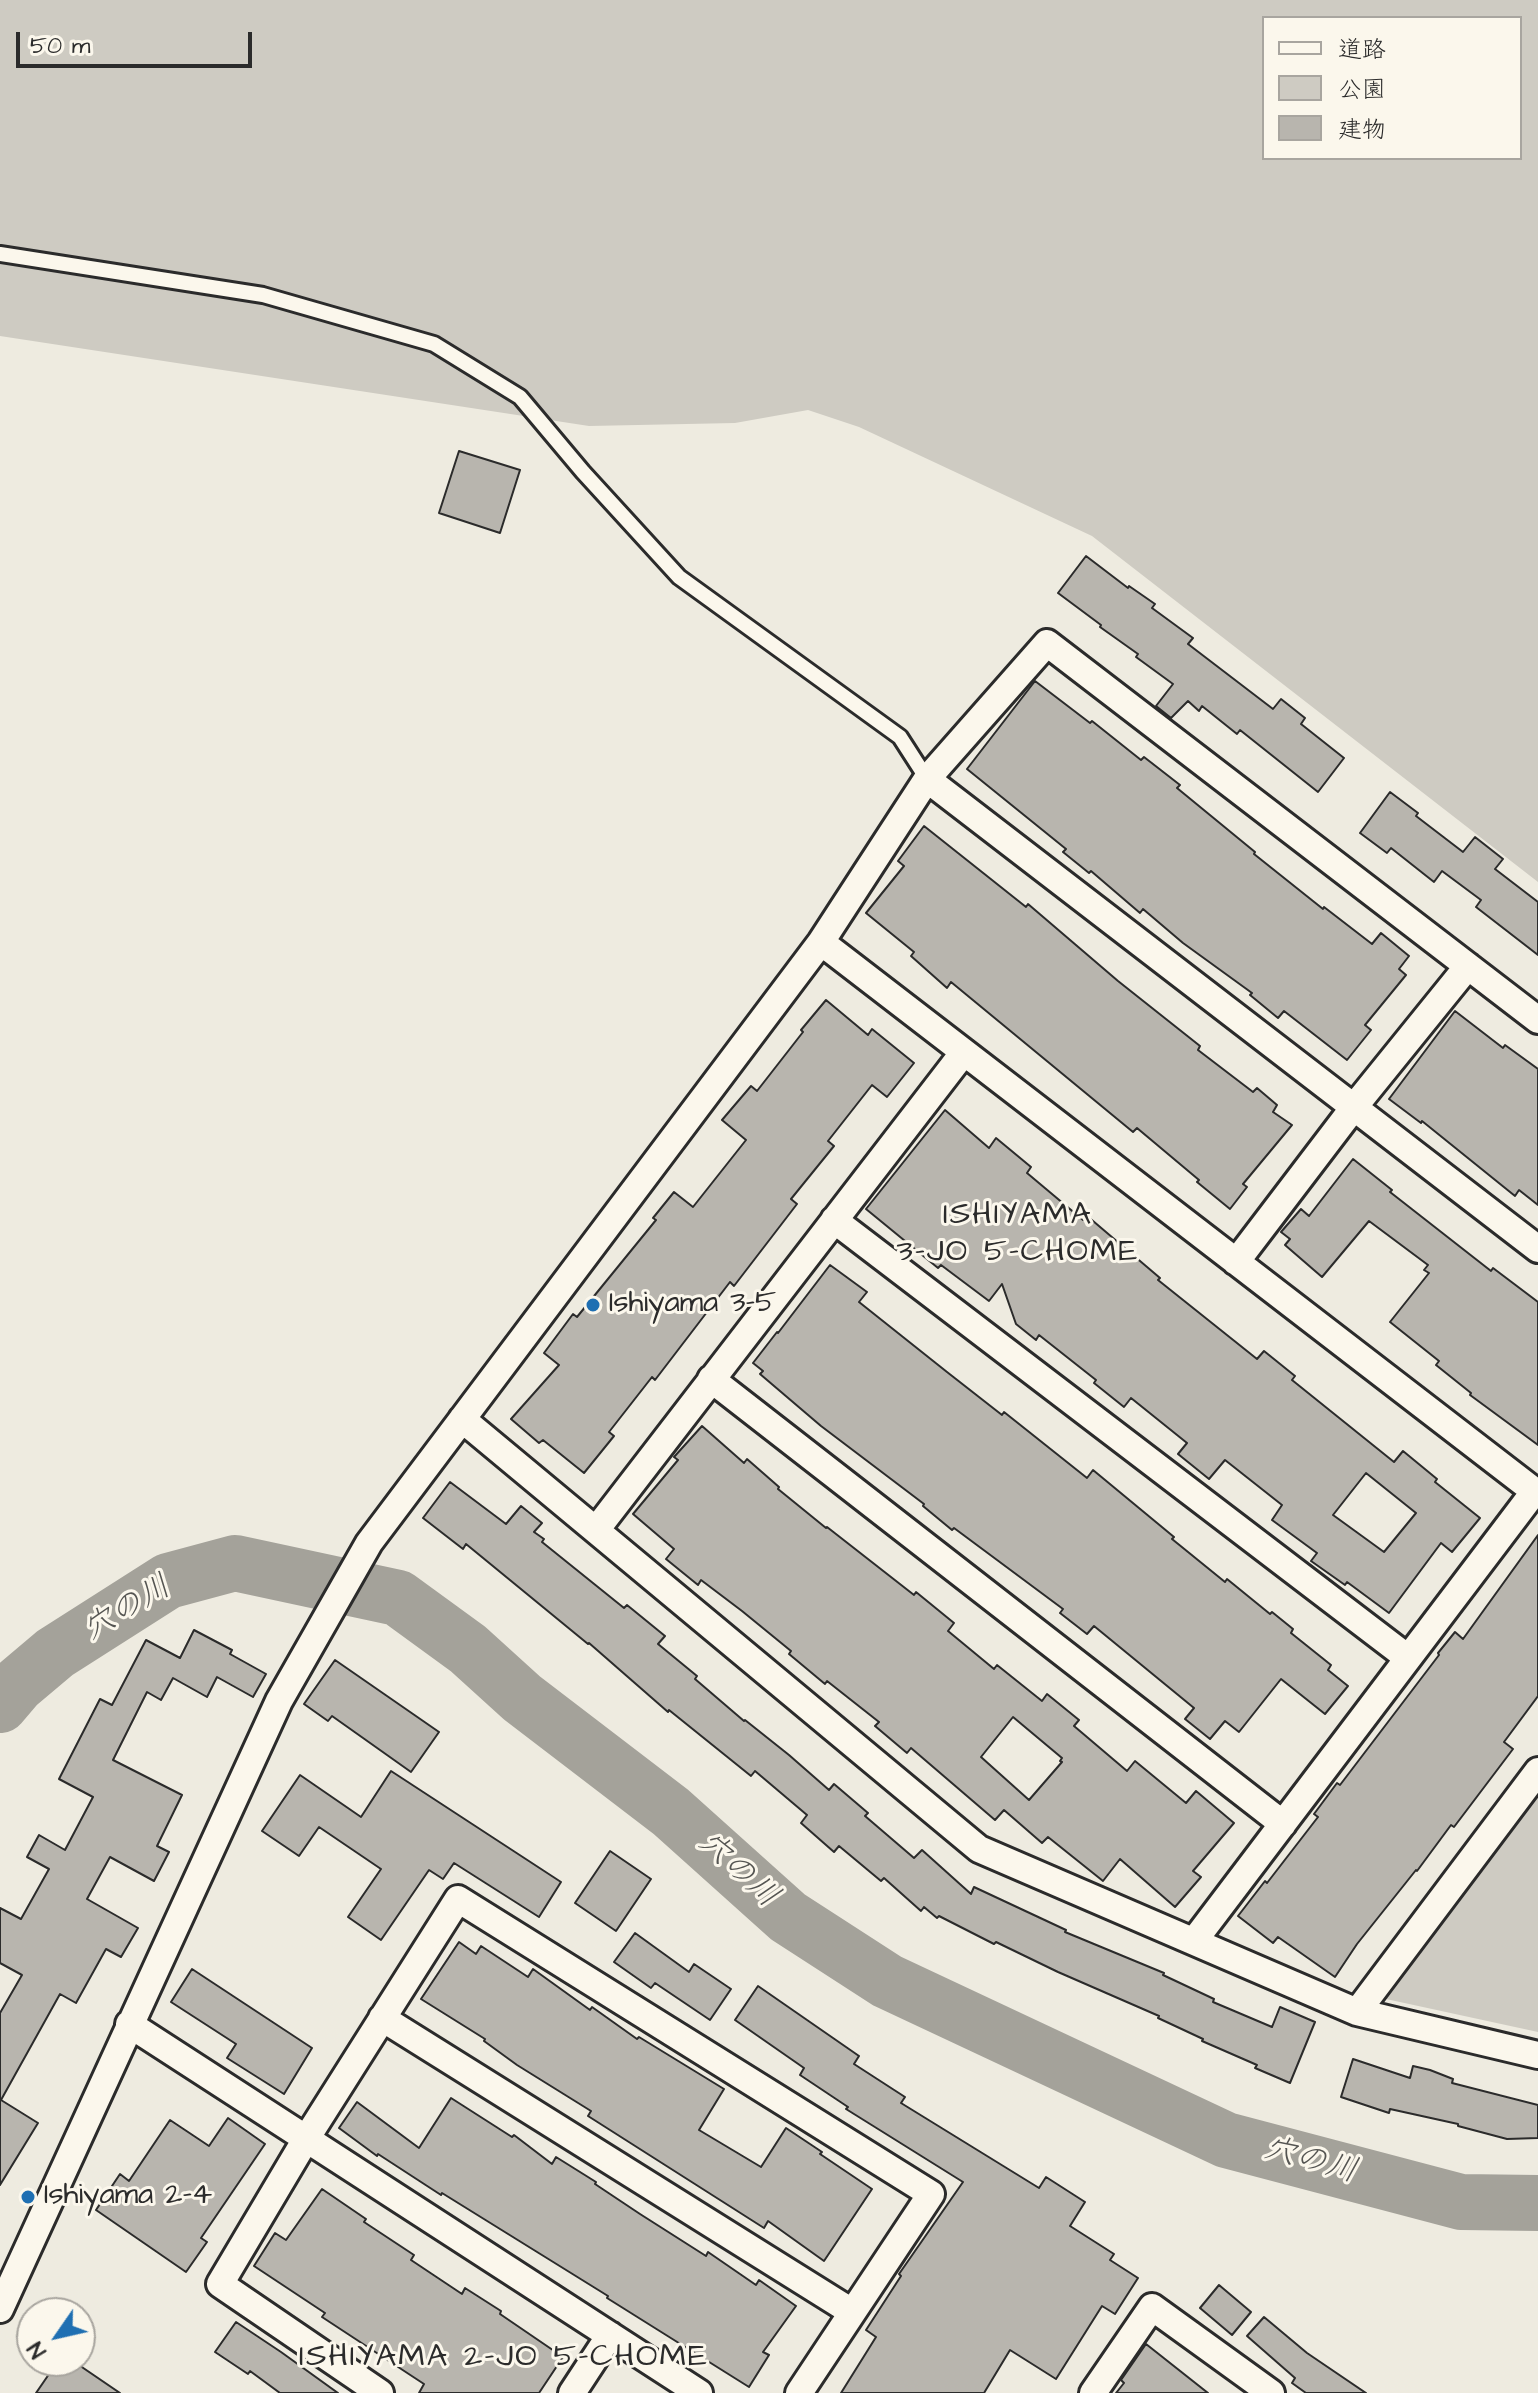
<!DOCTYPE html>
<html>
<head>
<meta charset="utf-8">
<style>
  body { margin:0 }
  #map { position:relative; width:1538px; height:2393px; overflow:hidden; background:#eeebe0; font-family:"Architects Daughter","Klee One",sans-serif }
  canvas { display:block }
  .legend { position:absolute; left:1262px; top:16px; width:260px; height:144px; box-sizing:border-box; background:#fbf7ec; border:2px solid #a8a59f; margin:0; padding:10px 14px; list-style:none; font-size:24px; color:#2b2b2b }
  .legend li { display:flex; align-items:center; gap:16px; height:40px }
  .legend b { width:40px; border:2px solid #a8a59f }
  .north { position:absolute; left:16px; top:2297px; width:80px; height:80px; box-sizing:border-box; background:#fbf7ec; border:2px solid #a8a59f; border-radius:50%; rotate:236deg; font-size:22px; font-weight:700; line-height:32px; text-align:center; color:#2b2b2b }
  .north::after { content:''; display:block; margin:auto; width:28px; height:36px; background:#1f6fb2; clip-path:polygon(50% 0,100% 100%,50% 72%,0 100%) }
  .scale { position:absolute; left:16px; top:32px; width:236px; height:36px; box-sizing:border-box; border:4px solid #2b2b2b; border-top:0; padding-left:10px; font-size:24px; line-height:28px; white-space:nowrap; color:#2b2b2b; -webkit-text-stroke:6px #fbf7ec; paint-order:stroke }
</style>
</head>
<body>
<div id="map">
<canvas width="1538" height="2393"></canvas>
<ul class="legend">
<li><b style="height:10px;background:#fbf7ec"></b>道路</li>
<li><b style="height:22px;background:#cecbc2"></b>公園</li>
<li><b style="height:22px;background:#b8b5ae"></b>建物</li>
</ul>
<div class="north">N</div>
<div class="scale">50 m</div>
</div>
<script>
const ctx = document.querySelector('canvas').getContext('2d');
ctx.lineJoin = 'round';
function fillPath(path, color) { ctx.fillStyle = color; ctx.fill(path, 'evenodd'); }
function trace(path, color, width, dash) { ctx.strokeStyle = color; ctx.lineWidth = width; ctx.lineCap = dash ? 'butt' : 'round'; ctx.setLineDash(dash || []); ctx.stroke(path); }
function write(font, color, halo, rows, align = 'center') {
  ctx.font = font + ' "Architects Daughter","Klee One",sans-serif'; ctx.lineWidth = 6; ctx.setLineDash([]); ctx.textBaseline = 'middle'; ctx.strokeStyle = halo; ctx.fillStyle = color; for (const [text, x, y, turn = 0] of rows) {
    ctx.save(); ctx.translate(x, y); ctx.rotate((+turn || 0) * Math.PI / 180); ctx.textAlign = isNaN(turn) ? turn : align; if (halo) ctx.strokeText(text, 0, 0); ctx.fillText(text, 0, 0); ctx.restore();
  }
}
fillPath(new Path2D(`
  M0 0H1538V882L1092 536 859 427 808 410 735 423 589 426 0 336ZM1264 18H1520V158H1264Z
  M1538 1793V2032L1386 1999Z`), '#cecbc2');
trace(new Path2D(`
  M0 1705 17 1685 55 1653 168 1581 235 1563 398 1598 468 1649 522 1698 671 1812 788 1917 887 1981 1226 2140 1461 2202 1538 2203`), '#a4a29a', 56);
const building = new Path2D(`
  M459 451 520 470 500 533 439 513Z
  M1086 556 1128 588 1129 586 1155 604 1152 608 1193 638 1188 644 1273 709 1281 699 1305 718 1301 724 1344 758 1318 792 1240 730 1237 734 1202 706 1199 711 1188 701 1171 718 1156 706 1173 684 1136 657 1138 654 1100 627 1101 625 1058 593Z
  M1035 681 1090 723 1092 721 1141 760 1144 757 1180 785 1177 788 1255 852 1254 854 1323 909 1324 907 1372 944 1381 933 1409 956 1399 969 1406 975 1365 1025 1371 1030 1347 1060 1284 1011 1278 1018 1250 995 1252 993 1183 943 1143 909 1140 913 1091 871 1089 873 1063 852 1066 849 967 769Z
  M1390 792 1418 813 1416 816 1463 852 1475 837 1503 859 1495 869 1538 902V955L1476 907 1481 900 1442 871 1434 882 1391 848 1387 853 1360 833Z
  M924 826 1026 907 1028 904 1118 981 1200 1046 1198 1050 1253 1092 1257 1088 1277 1105 1273 1112 1292 1125 1243 1184 1247 1187 1230 1209 1197 1182 1199 1180 1137 1128 1133 1132 951 982 947 988 911 956 914 952 866 913 904 866 898 861Z
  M826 1000 868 1035 872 1029 914 1063 887 1097 872 1085 828 1141 834 1146 791 1199 797 1204 734 1286 730 1282 655 1380 652 1377 609 1432 614 1436 584 1473 543 1440 539 1443 511 1419 559 1365 544 1353 573 1314 577 1317 656 1220 653 1218 674 1192 693 1207 746 1140 722 1120 751 1086 757 1091 803 1032 801 1030Z
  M1455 1011 1503 1048 1505 1045 1538 1069V1205L1519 1190 1515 1196 1422 1121 1421 1123 1389 1099Z
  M945 1110 989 1148 996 1138 1031 1167 1027 1173 1083 1220 1086 1215 1160 1278 1158 1280 1257 1359 1264 1351 1295 1376 1292 1380 1394 1462 1403 1451 1437 1479 1435 1482 1480 1518 1452 1552 1441 1543 1389 1613 1347 1582 1345 1585 1311 1561 1317 1553 1272 1520 1282 1505 1225 1460 1209 1479 1178 1454 1187 1443 1131 1398 1124 1407 1094 1383 1096 1380 1039 1335 1036 1340 1016 1324 1002 1284 989 1301 941 1265 938 1268 866 1209ZM1366 1473 1416 1513 1384 1552 1333 1515Z
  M1353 1159 1392 1190 1390 1192 1491 1271 1493 1268 1538 1302V1445L1470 1395 1471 1393 1436 1365 1439 1361 1390 1322 1429 1273 1424 1270 1428 1265 1369 1221 1322 1277 1285 1245 1290 1239 1281 1232 1301 1209 1309 1216Z
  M830 1265 867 1292 859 1302 947 1372 1002 1415 1004 1412 1087 1478 1093 1470 1174 1537 1172 1539 1225 1582 1227 1579 1270 1614 1272 1612 1293 1629 1291 1633 1331 1665 1328 1670 1348 1686 1325 1714 1281 1679 1239 1732 1225 1721 1210 1739 1185 1719 1194 1708 1094 1626 1087 1634 1060 1613 1063 1609 954 1528 952 1530 923 1506 924 1504 821 1426 760 1374 763 1371 753 1363 777 1332 778 1333Z
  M702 1426 744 1463 747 1459 779 1487 778 1489 826 1528 827 1527 914 1595 916 1592 954 1623 948 1631 994 1669 997 1665 1042 1701 1047 1694 1079 1720 1074 1726 1127 1771 1135 1761 1186 1803 1196 1791 1234 1823 1193 1871 1201 1877 1175 1907 1120 1859 1103 1881 1048 1837 1042 1843 1004 1810 995 1820 911 1748 907 1753 875 1726 879 1722 827 1681 825 1684 789 1654 791 1651 742 1611 701 1580 698 1585 666 1559 674 1549 633 1514 678 1460 674 1457ZM1013 1717 1062 1758 1060 1761 1062 1762 1029 1800 981 1757Z
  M450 1482 506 1524 521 1506 542 1523 534 1532 544 1539 542 1542 624 1608 627 1605 665 1636 658 1644 697 1676 695 1679 744 1721 745 1720 789 1755 829 1790 834 1784 868 1813 865 1816 914 1858 922 1850 971 1894 974 1887 1066 1930 1065 1932 1164 1973 1163 1975 1214 1999 1213 2002 1272 2027 1280 2007 1315 2022 1290 2083 1255 2068 1257 2065 1202 2041 1203 2039 1158 2018 1159 2016 1058 1972 996 1942 994 1944 939 1916 937 1918 924 1907 921 1911 884 1878 881 1881 839 1846 834 1852 801 1823 807 1815 755 1771 751 1776 669 1710 668 1712 589 1643 588 1644 466 1544 463 1549 423 1518Z
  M1538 1535V1696L1504 1742 1513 1749 1454 1827 1451 1825 1417 1871 1416 1870 1357 1944 1335 1977 1278 1937 1273 1943 1238 1916 1265 1881 1267 1883 1318 1817 1314 1814 1337 1783 1340 1785 1439 1655 1438 1653 1455 1632 1463 1639Z
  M194 1630 232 1650 230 1654 266 1674 253 1697 217 1677 207 1697 173 1678 161 1700 147 1692 113 1760 182 1795 157 1846 169 1852 154 1881 110 1857 87 1899 138 1928 121 1957 106 1949 76 2003 60 1994 1 2100 38 2123 0 2185V2013L22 1975 0 1963V1908L21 1919 49 1869 27 1857 39 1835 65 1850 93 1797 59 1779 100 1699 112 1705 146 1640 180 1658Z
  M335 1660 439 1732 411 1772 332 1716 328 1721 304 1704Z
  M391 1771 561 1882 539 1917 454 1863 443 1879 429 1870 381 1940 348 1917 381 1869 319 1827 299 1856 262 1831 300 1775 361 1817Z
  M610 1851 651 1879 616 1931 575 1903Z
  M635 1933 689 1972 694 1964 731 1989 710 2020 655 1983 651 1988 614 1962Z
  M459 1942 476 1954 481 1946 528 1977 533 1969 590 2010 592 2007 637 2039 639 2037 724 2089 699 2130 761 2167 786 2128 822 2152 820 2154 872 2189 824 2261 768 2221 764 2228 588 2116 591 2111 517 2065 484 2041 485 2039 421 1999Z
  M192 1969 312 2048 284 2094 227 2058 236 2044 171 2002Z
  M758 1986 859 2056 854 2064 905 2097 901 2103 1039 2188 1046 2177 1085 2202 1070 2226 1114 2254 1110 2260 1138 2278 1115 2314 1102 2306 1056 2379 1010 2350 984 2393H841L876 2337 866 2330 901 2276 899 2274 963 2182 846 2109 848 2107 800 2075 804 2068 735 2020Z
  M1353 2059 1410 2078 1413 2066 1430 2070 1453 2079 1452 2083 1538 2105V2138L1507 2139 1458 2126V2124L1390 2109 1389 2113 1341 2097Z
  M451 2098 512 2137 514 2135 552 2164 556 2157 596 2182 595 2184 640 2214 706 2256 708 2252 756 2285 759 2280 796 2306 763 2352 769 2355 749 2387 607 2298 608 2296 442 2193 441 2195 378 2154 377 2156 339 2128 357 2102 419 2148Z
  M228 2118 265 2144 201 2238 207 2242 186 2272 96 2210 120 2174 129 2181 170 2120 209 2146Z
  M322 2189 366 2219 364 2222 414 2255 411 2260 462 2294 465 2288 501 2311 500 2314 563 2357 539 2393H419L424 2384 322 2317 325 2313 254 2266 275 2233 286 2240Z
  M1219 2285 1251 2312 1232 2335 1200 2308Z
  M1264 2317 1307 2353 1366 2393H1306L1292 2383 1295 2378 1247 2336Z
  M236 2322 281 2352 338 2393H280L250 2371 248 2374 215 2352Z
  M1146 2344 1208 2393H1116L1124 2383 1121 2380Z
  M58 2361H73L120 2393H36Z`);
fillPath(building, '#b8b5ae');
trace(building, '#2b2b2b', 2);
const lane = new Path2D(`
  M0 254 263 295 434 344 520 397 583 472 679 577 900 737 927 779`);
const street = new Path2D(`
  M927 779 1538 1249
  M821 942 1538 1494
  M834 1220 1408 1658
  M1236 1262 1354 1107 1468 966
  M711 1379 1283 1824
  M462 1419 979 1849 1357 2012 1538 2055
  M596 1530 964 1052
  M1194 1941 1534 1492
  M1357 2012 1538 1771
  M382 2018 852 2312
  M129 2024 699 2393
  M0 2309 279 1701 369 1543 821 942 927 779 1047 643 1538 1020
  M380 2393 220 2284 306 2139 458 1899 931 2194 799 2393
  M572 2393 610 2335
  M1093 2393 1152 2307 1271 2393`);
trace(lane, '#2b2b2b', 20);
trace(street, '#2b2b2b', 32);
trace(lane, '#fbf7ec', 14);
trace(street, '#fbf7ec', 26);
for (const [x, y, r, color] of [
  [593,1305,8,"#1f6fb2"],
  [28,2197,8,"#1f6fb2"]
]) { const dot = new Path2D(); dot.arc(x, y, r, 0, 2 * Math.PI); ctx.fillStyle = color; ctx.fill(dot); trace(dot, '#fbf7ec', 3); }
write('30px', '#2b2b2b', '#fbf7ec', [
  ["Ishiyama 3-5",609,1305],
  ["Ishiyama 2-4",44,2197]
], 'left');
ctx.letterSpacing = '2px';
write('32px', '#2b2b2b', '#fbf7ec', [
  ["ISHIYAMA",1018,1216],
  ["3-JO 5-CHOME",1018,1253],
  ["ISHIYAMA 2-JO 5-CHOME",504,2358]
]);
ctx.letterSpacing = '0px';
write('italic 32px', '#555552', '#fbf7ec', [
  ["穴の川",128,1610,-31],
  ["穴の川",737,1871,42],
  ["穴の川",1310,2162,15]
]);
</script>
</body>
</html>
